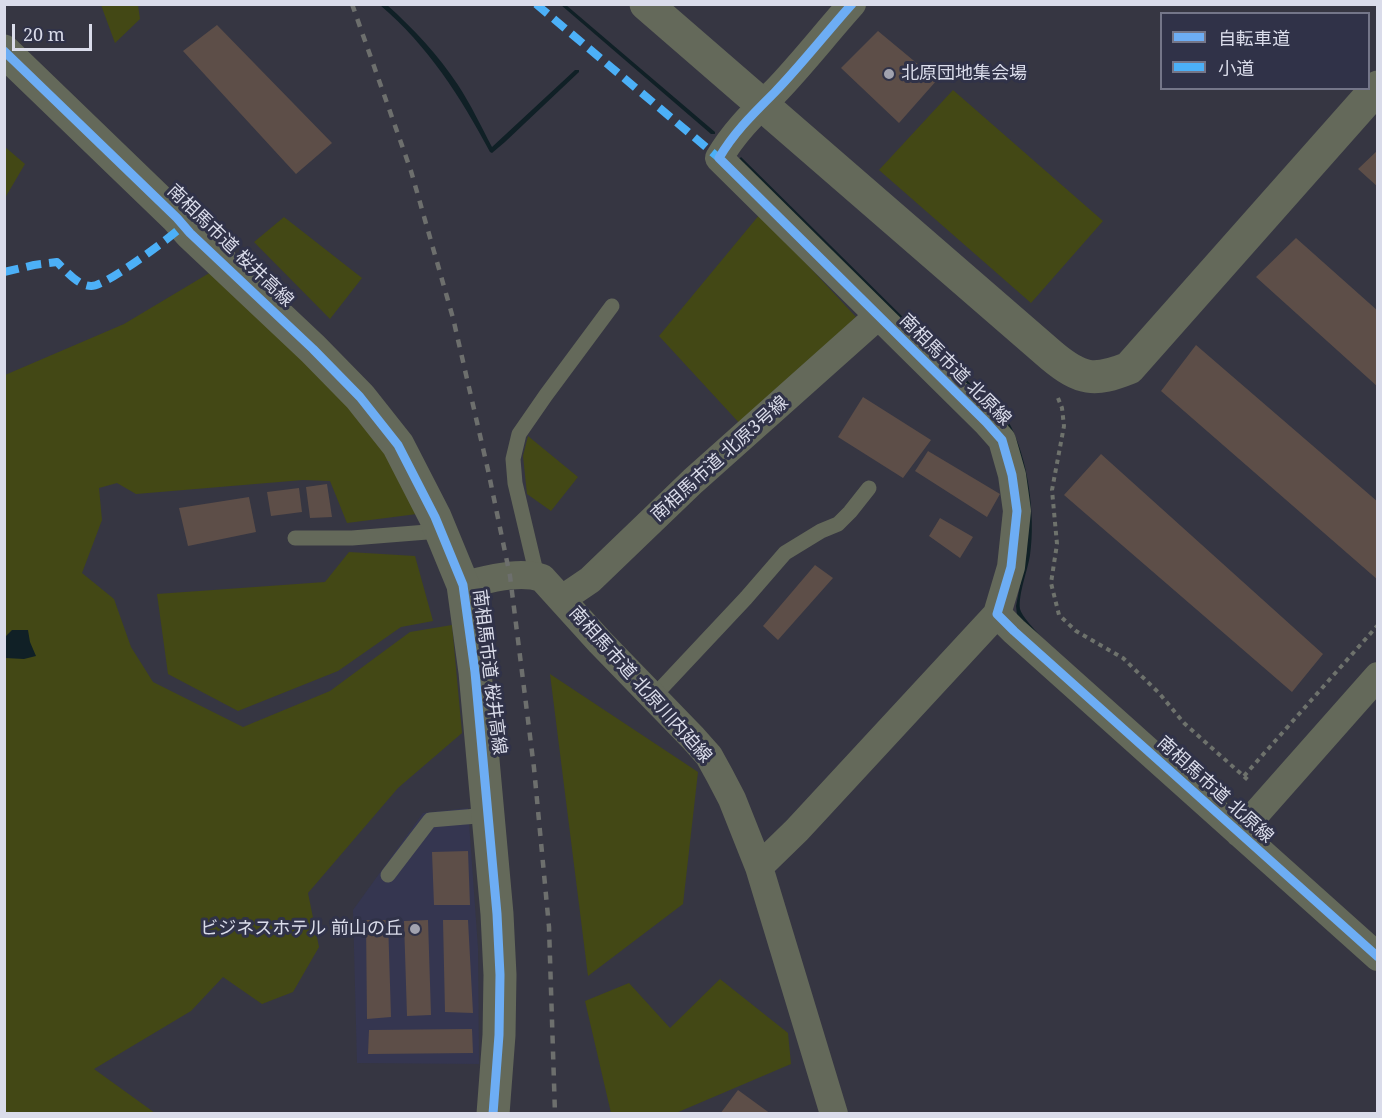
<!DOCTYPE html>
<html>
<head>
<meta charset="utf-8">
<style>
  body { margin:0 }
  #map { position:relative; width:1382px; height:1118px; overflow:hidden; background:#363642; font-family:"Noto Serif","Noto Sans JP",serif }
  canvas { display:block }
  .frame { position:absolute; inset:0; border:6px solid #dadcea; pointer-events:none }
  .legend { position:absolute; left:1160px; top:12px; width:210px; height:78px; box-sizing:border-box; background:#303248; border:2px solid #747689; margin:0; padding:8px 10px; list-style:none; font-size:18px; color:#dadcea }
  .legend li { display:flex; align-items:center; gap:12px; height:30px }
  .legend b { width:30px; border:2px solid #747689 }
  .scale { position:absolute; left:12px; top:24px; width:80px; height:27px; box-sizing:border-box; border:3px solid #dadcea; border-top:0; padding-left:8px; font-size:18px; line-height:21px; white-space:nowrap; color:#dadcea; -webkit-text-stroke:4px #303248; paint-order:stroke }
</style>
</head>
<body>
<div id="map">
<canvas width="1382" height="1118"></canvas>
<div class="frame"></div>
<ul class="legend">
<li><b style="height:8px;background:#6dadf4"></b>自転車道</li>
<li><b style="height:8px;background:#4cb0f7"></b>小道</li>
</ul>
<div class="scale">20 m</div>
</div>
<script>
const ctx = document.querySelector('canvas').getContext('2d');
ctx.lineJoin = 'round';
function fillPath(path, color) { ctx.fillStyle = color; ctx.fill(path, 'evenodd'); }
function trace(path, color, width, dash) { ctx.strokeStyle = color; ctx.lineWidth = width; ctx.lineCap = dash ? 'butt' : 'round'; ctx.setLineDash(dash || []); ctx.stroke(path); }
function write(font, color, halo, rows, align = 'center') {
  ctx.font = font + ' "Noto Serif","Noto Sans JP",serif'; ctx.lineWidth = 6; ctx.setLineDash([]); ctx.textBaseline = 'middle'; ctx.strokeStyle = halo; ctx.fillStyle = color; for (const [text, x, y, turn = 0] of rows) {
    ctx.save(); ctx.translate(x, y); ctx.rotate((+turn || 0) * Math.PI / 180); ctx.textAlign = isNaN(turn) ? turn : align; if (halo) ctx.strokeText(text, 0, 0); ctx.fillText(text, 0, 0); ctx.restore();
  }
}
fillPath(new Path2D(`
  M468 808 478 948 479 1064 357 1063 353 910 423 813Z`), '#353650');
fillPath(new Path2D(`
  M101 5H138L140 19 115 43Z
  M953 90 1103 221 1031 303 879 170Z
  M4 146 25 164 5 198H4Z
  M760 214 856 317 742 426 659 336Z
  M284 217 362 278 330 319 254 242Z
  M211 272 362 386 417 514 347 523 330 481 303 480 136 494 117 483 99 488 102 520 82 573 114 599 131 647 153 682 243 727 330 691 410 632 452 625 462 733 398 788 308 893 319 947 293 992 262 1004 223 977 191 1011 94 1069 155 1113H5V375L124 324Z
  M528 436 578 477 551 511 527 494 523 456Z
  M349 552 415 556 433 621 401 627 338 671 238 711 168 674 157 594 325 582Z
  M550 674 698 772 683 904 588 976Z
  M720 979 788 1033 791 1064 676 1113H611L585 1001 629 983 670 1028Z`), '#434815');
fillPath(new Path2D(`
  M380 5H387C413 28 439 56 458 85 471 105 481 126 492 147L575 70H579V72L505 142 492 153 490 152C460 96 429 47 380 5Z
  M561 5H566L715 132V134H711Z
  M741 157 1008 421C1028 456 1036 516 1030 555 1028 569 1018 595 1020 609 1026 635 1199 778 1230 805L1226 809 1067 666 1023 623 1017 615 1016 606 1027 550V536L1026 504 1019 454 1011 435 977 395 755 177 739 159Z
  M12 630H28L30 642 36 656 24 659 5 658V637Z`), '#102026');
fillPath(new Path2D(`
  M217 25 332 143 296 174 183 51Z
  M878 31 937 80 899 123 841 68Z
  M1378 150V187L1358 169Z
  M1296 238 1378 311V387L1256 277Z
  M1196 345 1378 502V580L1161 391Z
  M863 397 931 440 903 478 838 437Z
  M928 451 1000 494 987 517 915 471Z
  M1101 454 1323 654 1292 692 1064 495Z
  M327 484 332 517 310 518 306 487Z
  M299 488 302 512 271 516 267 492Z
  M249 497 256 532 188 546 179 508Z
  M940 518 973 537 960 558 929 536Z
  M815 565 833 578 778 640 763 626Z
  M468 851 470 905H434L432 852Z
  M366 920H388L391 1017 367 1019Z
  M428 920 431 1015 407 1016 404 921Z
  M443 920H468L473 1013 445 1012Z
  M472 1029 473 1053 368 1054 369 1030Z
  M738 1090 771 1114H720Z`), '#5d4e48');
trace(new Path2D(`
  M1058 398 1062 408 1064 426 1052 490 1057 544 1051 583 1059 615 1076 631 1123 658 1159 693 1184 723 1249 781
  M1244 776 1378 625`), '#6e726c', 4, [4.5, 4.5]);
trace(new Path2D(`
  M295 538H352L440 531
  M537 576 515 483 513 459 519 434 546 395 612 306
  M654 696 746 598 785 553 821 531 838 524 850 512 869 488
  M388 875 430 820 489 815`), '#64695a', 15);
trace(new Path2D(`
  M852 4C826 33 802 64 775 92 754 113 734 132 719 158L986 422 1002 440 1012 475 1017 511 1011 567 997 614 1014 631 1378 957
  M463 585C487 580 518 570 542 578L600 642 693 738 709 756 720 776 732 799 759 867 834 1114
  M562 599 590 580 693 481 878 316
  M1239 833 1378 676
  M759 867 797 830 997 614`), '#64695a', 28);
trace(new Path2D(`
  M646 4 1052 356C1081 380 1094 382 1129 368L1378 87
  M4 51 177 218 190 233 313 349 360 397 398 445 435 517 463 585 475 672 497 914 500 975 499 1035 493 1114`), '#64695a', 33);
trace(new Path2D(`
  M352 4 411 171 453 318 488 470 510 576 534 768 549 927 555 1114`), '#6d6f6d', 4.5, [8, 8]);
trace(new Path2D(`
  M536 4 719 158
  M4 272 34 265 57 262C65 270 78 286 91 286 105 287 171 237 184 225`), '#4cb0f7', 8, [15, 8]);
trace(new Path2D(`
  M852 4C826 33 802 64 775 92 754 113 734 132 719 158L986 422 1002 440 1012 475 1017 511 1011 567 997 614 1014 631 1378 957
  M4 51 177 218 190 233 313 349 360 397 398 445 435 517 463 585 475 672 497 914 500 975 499 1035 493 1114`), '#6dadf4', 9);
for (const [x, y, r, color] of [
  [889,74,6,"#a1a2af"],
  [415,929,6,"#a1a2af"]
]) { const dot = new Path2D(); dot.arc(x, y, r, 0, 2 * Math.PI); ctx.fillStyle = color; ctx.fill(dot); trace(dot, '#303248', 2); }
write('18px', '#dadcea', '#303248', [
  ["北原団地集会場",901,74],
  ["ビジネスホテル 前山の丘",403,929,"right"]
], 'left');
write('18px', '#dadcea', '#303248', [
  ["南相馬市道 桜井高線",230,246,44],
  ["南相馬市道 北原線",955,370,45],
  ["南相馬市道 北原3号線",720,459,-42],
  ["南相馬市道 桜井高線",489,672,83],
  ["南相馬市道 北原川内廹線",640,685,48],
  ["南相馬市道 北原線",1215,790,42]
]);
</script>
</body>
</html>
